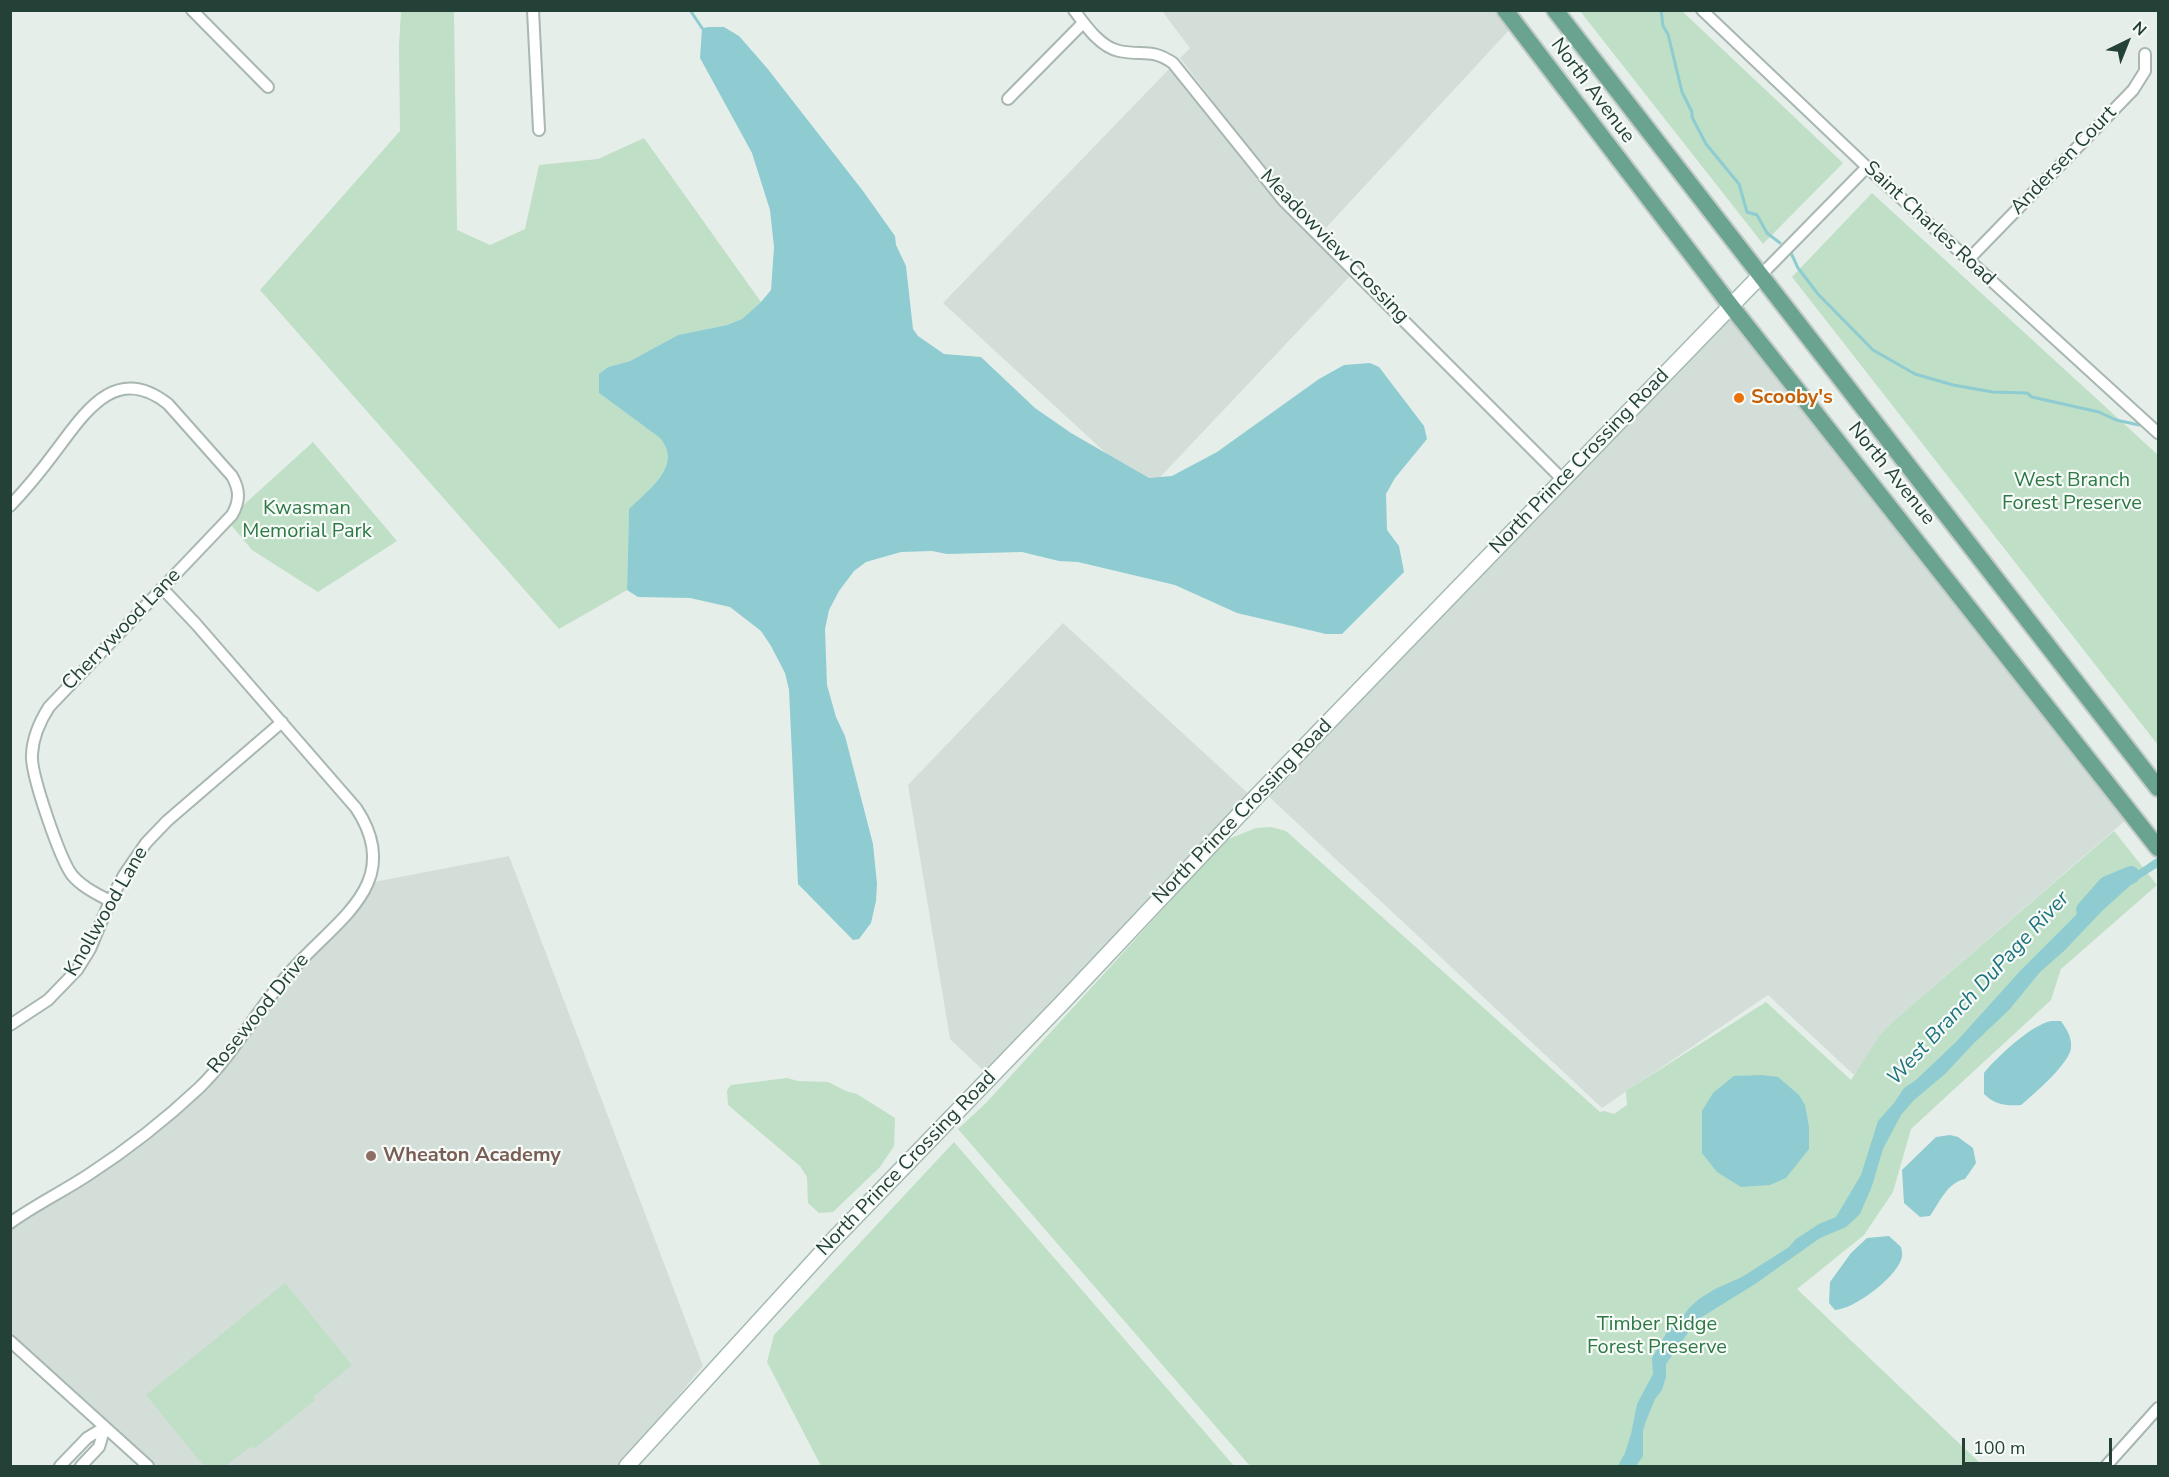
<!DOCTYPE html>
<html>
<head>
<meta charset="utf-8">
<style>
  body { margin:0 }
  #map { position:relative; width:2169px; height:1477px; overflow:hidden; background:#e6eeea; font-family:"Nunito Sans",sans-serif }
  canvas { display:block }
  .frame { position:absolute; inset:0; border:12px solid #244137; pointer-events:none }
  .north { position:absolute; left:2097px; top:12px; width:60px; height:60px; -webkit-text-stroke:4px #f6fbf8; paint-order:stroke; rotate:43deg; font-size:16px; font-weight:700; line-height:24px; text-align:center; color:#244137 }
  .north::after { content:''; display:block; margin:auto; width:21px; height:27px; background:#244137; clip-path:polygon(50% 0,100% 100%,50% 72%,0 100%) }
  .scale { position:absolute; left:1962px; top:1438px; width:150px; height:27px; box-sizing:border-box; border:3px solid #244137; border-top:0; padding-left:8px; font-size:18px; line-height:21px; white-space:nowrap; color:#244137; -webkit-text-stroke:4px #f6fbf8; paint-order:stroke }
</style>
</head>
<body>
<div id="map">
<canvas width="2169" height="1477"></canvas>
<div class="frame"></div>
<div class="north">N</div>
<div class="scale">100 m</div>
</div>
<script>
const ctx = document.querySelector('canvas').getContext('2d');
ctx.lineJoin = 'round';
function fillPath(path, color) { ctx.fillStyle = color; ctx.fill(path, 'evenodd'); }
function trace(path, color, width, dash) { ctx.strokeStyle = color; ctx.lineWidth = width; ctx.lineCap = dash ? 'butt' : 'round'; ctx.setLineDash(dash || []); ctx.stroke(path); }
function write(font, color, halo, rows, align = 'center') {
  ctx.font = font + ' "Nunito Sans",sans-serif'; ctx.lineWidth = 4.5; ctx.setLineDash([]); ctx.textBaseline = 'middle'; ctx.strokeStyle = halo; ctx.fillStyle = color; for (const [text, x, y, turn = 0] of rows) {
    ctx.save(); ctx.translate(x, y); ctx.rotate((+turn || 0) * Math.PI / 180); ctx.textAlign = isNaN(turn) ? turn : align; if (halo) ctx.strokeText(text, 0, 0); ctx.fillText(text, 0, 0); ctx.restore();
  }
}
fillPath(new Path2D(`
  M1499 10 1512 27 1323 231 1280 189 1180 58 1190 48 1162 11Z
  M1172 66 1267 190 1352 274 1147 491 943 303Z
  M1730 312 2128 818 1896 1019 1854 1075 1768 995 1602 1108 1265 793Z
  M1063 623 1251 796 988 1075 950 1039 908 785Z
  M509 856 703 1366 620 1466H157L11 1335V1228L211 1082 253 1032 278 992 346 921 374 882Z`), '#d4ded9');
fillPath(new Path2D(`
  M454 10 457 230 490 245 525 229 539 165 598 159 644 138 761 302 742 319 727 325 678 335 630 361 608 367 599 374V393L660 438C683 466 649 489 629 509L627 590 559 629 260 290 400 131 399 46 401 11Z
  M1580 11H1682L1843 163 1763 244Z
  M1872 193 2158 455V745L1792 277Z
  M313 442 397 541 318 592 252 550 227 520Z
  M1271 827 1286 831 1600 1112 1604 1111 1614 1114 1627 1105 1626 1091 1766 1002 1851 1080 1880 1035 1896 1019 2114 831 2157 885 2061 969 2051 1000 1911 1129 1893 1192 1864 1235 1797 1289 1983 1466H1250L958 1129 986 1103 1226 840 1256 828Z
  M787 1078 798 1081 828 1082 846 1091 857 1094 895 1118 894 1146 880 1167 833 1212 819 1213 808 1203 807 1177 800 1166 728 1105 727 1090 731 1085Z
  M954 1142 1234 1466H821L767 1362 774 1335Z
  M285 1283 352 1365 313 1397 315 1400 254 1449 251 1446 226 1466H204L146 1395Z`), '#bfdfc6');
fillPath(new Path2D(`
  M709 27H724L739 36 767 68 863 191 895 236 896 245 906 266 913 329 918 336 944 354 981 357 1035 408 1071 433 1149 478 1172 476 1217 452 1319 379 1344 365 1370 363 1379 367 1424 426 1427 439 1395 478 1386 494 1387 530 1399 546 1404 572 1342 634H1326L1237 613 1175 585 1078 562 1059 561 1022 552 947 554 932 551 901 552 866 562 854 571 839 591 829 610 825 629 827 685 836 717 845 736 873 844 877 884 876 901 871 923 859 939 853 940 798 884 789 690 785 673 771 646 761 631 730 607 690 598 638 597 627 590 629 509C649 489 683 466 660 438L599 393V374L608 367 630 361 678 335 727 325 742 319 761 302 771 290 774 247 770 210 752 153 700 58 702 28Z
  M2158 857V867L2134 882 2102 911 2064 951 2040 972 2009 1010 1974 1043 1945 1074 1914 1100 1901 1115 1883 1149 1872 1186 1860 1214 1846 1227 1820 1238 1755 1284 1697 1320 1666 1364V1377L1662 1390 1655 1399 1646 1421 1643 1430V1456L1636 1466H1618L1625 1453 1631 1434 1637 1404 1653 1374 1652 1358 1672 1323 1685 1314 1689 1308 1699 1299 1715 1289 1742 1277 1789 1247 1796 1239 1819 1224 1836 1217 1861 1175 1878 1121 1894 1103 1904 1088 1916 1080 1956 1042 2021 970 2087 904 2103 892 2115 878 2122 874 2136 872Z
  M2051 1021H2061C2067 1030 2072 1037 2071 1048 2070 1063 2033 1095 2021 1105 2006 1106 1995 1105 1984 1094V1073C1997 1057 2031 1025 2051 1021Z
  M1762 1075 1778 1077 1799 1095 1805 1105 1809 1127V1149L1786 1178 1770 1185 1741 1187 1717 1172 1702 1153V1111L1713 1093 1734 1076Z
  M1950 1135 1958 1137 1973 1148 1976 1163 1965 1179C1948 1182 1939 1203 1930 1216L1920 1217 1904 1203 1902 1170 1936 1137Z
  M1889 1236 1901 1247C1902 1251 1903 1256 1901 1260 1894 1279 1854 1309 1835 1310L1829 1303 1830 1282 1851 1253 1867 1238Z`), '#8eccd2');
trace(new Path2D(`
  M690 10 702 28
  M1661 10 1663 26 1668 34 1682 92 1692 112V117L1706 144 1739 184 1747 212 1757 215 1767 233 1780 243
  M1791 253 1798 268 1818 294 1873 350 1915 374 1953 385 1993 392 2027 393 2032 397 2099 412 2116 420 2139 425`), '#8eccd2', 3);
trace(new Path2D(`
  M2085 910 2107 885 2131 875`), '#8eccd2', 18);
const street = new Path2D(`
  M192 10 268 87
  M533 10 539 130
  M1074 10C1085 25 1100 47 1119 51 1143 56 1151 48 1173 63L1284 201 1563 480
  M1702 10 1867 167 2158 433
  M1008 99 1083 23
  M1968 260 2133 90 2145 71V54
  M1762 274 1867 167
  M10 506C26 489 41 471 55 452 84 414 115 362 168 404L232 476C240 490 240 501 232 515L49 707C40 721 33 736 32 754 30 773 60 859 72 875 82 887 97 894 110 901
  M10 1025 48 1000 77 970 90 949 110 901 124 875 146 843 167 821 282 722
  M10 1223C35 1205 62 1192 88 1175 128 1149 165 1120 199 1088 236 1052 258 1007 292 970 336 920 406 883 356 808L196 624 162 588
  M10 1341 148 1466
  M60 1466 87 1438 105 1427
  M81 1466 99 1447 105 1427
  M2106 1466 2158 1408`);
const secondary = new Path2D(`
  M627 1466 834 1239 1062 1003 1255 798 1762 274`);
const primary = new Path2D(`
  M1505 10 1731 306 2158 848
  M1555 10 2158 788`);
trace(street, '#a8b7b1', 14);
trace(secondary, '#a4bab1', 18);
trace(primary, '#c2cac7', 20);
trace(street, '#fff', 10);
trace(secondary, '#fff', 15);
trace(primary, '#6aa491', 16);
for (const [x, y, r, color] of [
  [1739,398,6,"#e8710a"],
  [371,1156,6,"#8d6e63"]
]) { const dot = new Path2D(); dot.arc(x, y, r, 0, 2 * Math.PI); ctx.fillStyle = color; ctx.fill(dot); trace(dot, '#f6fbf8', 2); }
write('20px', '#244137', '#f6fbf8', [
  ["North Avenue",1592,91,53],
  ["Andersen Court",2064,161,-46],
  ["Saint Charles Road",1929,224,43],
  ["Meadowview Crossing",1334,247,46],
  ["North Prince Crossing Road",1580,462,-46],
  ["North Avenue",1891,474,51],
  ["Cherrywood Lane",122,630,-46],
  ["North Prince Crossing Road",1243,812,-46],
  ["Knollwood Lane",107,912,-60],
  ["Rosewood Drive",259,1014,-51],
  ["North Prince Crossing Road",907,1164,-46]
]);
write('bold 20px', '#c56008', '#f6fbf8', [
  ["Scooby's",1751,398]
], 'left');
write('20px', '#2e7846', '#f6fbf8', [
  ["West Branch",2072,481],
  ["Forest Preserve",2072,504],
  ["Kwasman",307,509],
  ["Memorial Park",307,532],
  ["Timber Ridge",1657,1325],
  ["Forest Preserve",1657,1348]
]);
write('bold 20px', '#785e54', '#f6fbf8', [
  ["Wheaton Academy",383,1156]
], 'left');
write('italic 21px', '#1e737d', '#f6fbf8', [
  ["West Branch DuPage River",1979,989,-47]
]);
</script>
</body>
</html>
